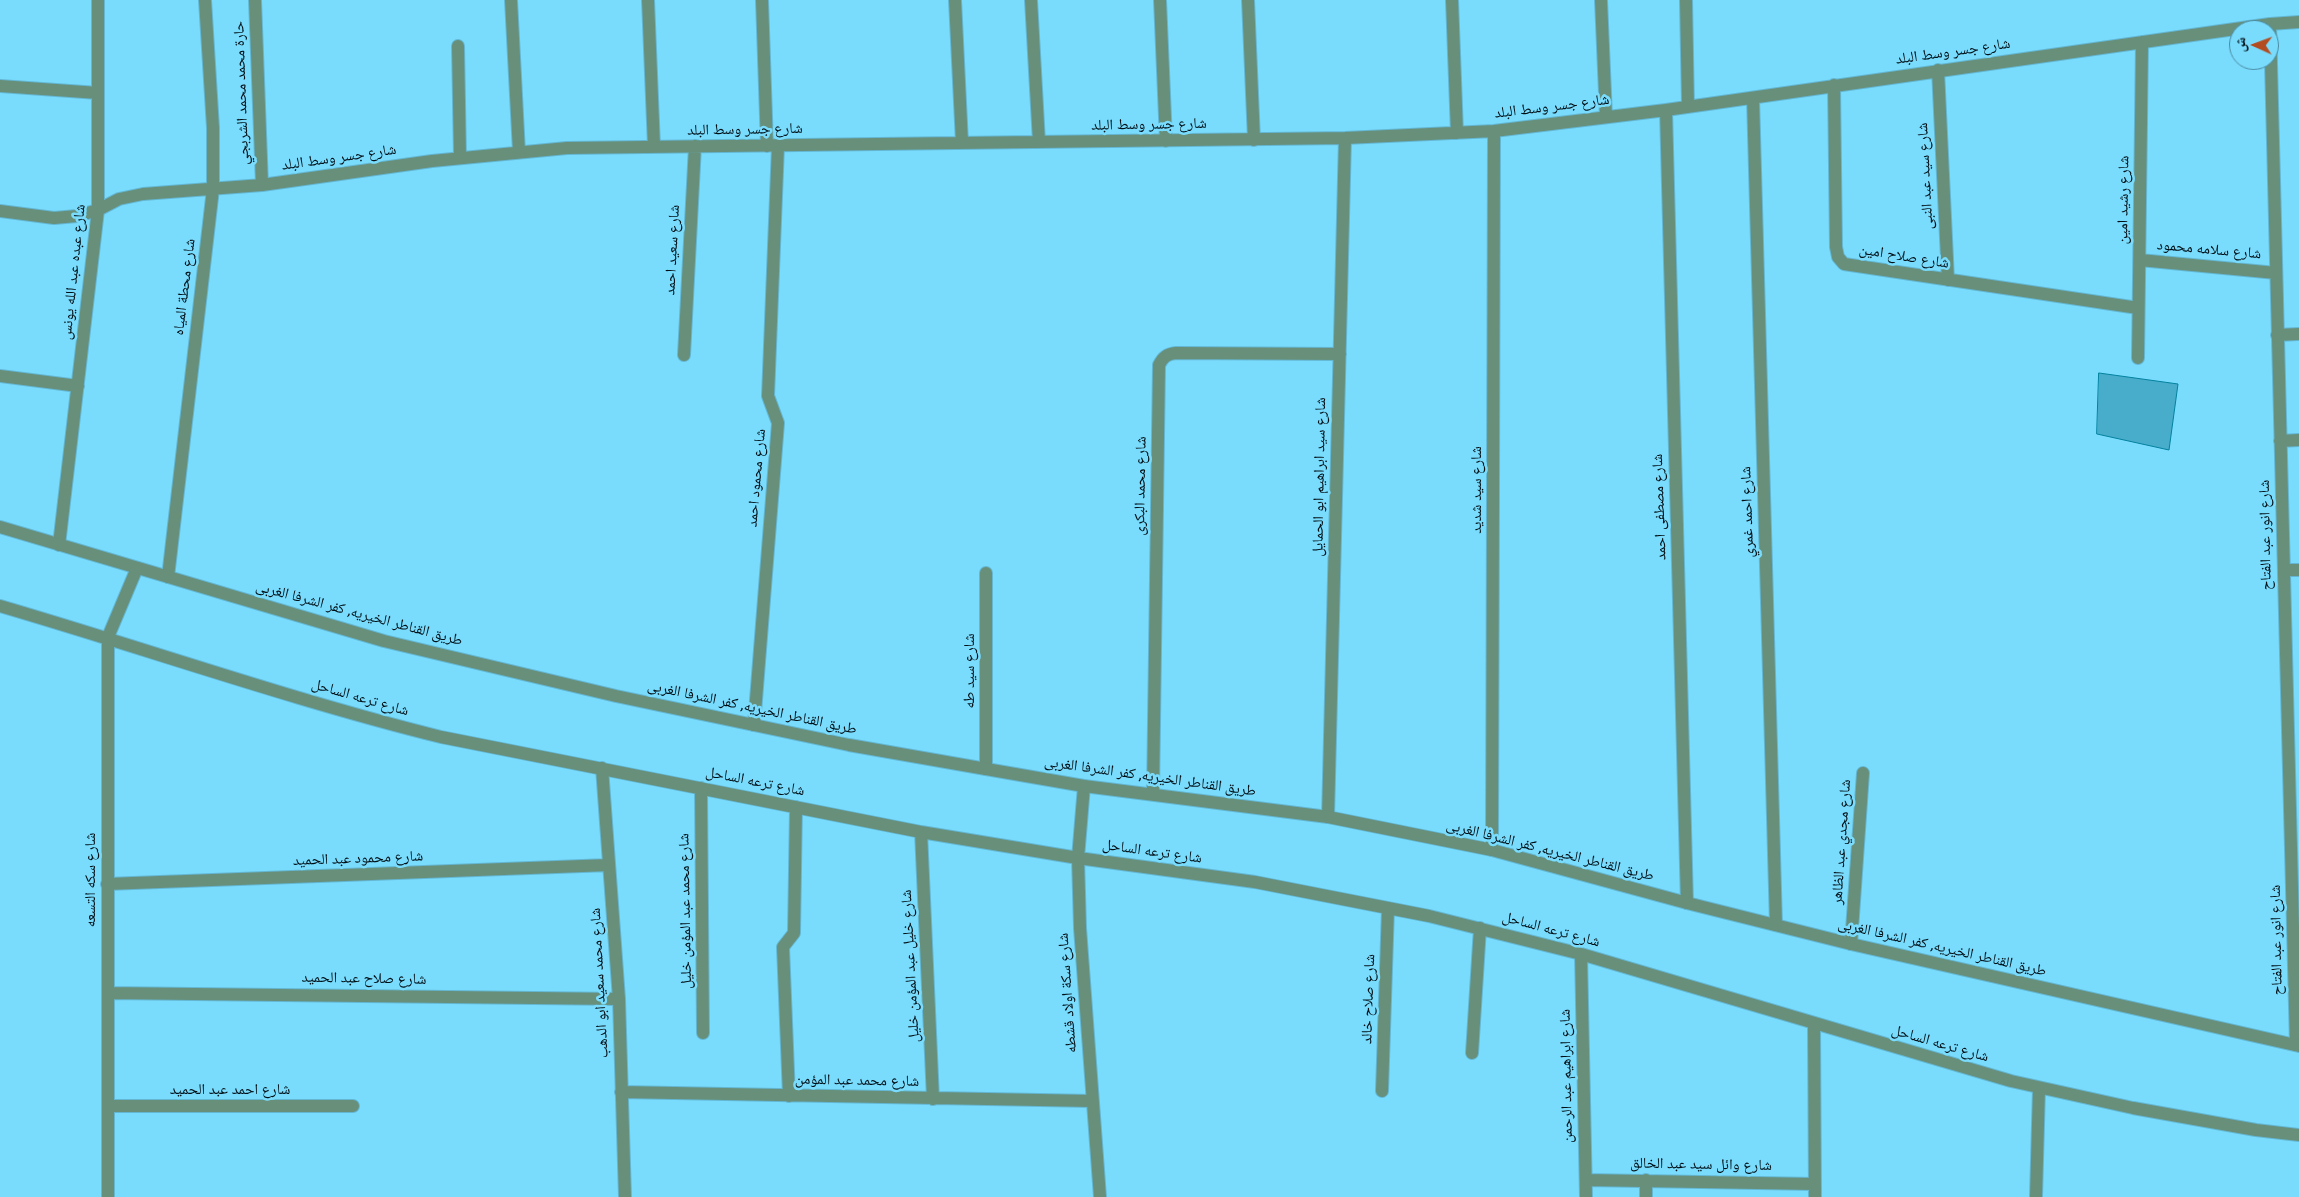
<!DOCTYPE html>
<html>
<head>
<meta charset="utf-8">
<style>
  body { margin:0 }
  #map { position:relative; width:2299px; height:1197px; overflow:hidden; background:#7adcfd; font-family:Roboto,"Noto Naskh Arabic",sans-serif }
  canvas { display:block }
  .north { position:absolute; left:2229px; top:20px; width:50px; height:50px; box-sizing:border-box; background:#7adcfd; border:1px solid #498aa1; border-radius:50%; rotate:272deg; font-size:14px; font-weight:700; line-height:20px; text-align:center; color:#000f16 }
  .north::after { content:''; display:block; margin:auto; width:18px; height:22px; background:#b34d21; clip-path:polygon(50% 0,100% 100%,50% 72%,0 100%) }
</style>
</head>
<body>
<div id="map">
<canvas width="2299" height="1197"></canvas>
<div class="north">ش</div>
</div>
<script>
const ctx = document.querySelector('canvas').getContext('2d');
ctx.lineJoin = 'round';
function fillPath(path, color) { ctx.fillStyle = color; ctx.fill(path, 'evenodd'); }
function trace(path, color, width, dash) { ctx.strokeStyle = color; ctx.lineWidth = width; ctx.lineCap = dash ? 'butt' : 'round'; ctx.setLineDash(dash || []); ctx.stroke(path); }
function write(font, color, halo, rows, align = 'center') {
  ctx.font = font + ' Roboto,"Noto Naskh Arabic",sans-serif'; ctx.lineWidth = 5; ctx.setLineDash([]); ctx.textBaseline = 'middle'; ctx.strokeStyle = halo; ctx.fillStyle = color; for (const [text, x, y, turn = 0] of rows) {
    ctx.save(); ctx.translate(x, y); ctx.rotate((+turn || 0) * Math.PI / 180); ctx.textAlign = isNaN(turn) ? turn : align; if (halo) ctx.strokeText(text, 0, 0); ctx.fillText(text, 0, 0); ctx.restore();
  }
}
const building = new Path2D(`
  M2099 373 2178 384 2169 450 2097 434Z`);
fillPath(building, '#48accb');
trace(building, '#03819f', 1);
const minor = new Path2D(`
  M255 0 262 185
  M511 0 519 152
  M648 0 654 147
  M762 0 767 146
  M955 0 962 143
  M1031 0 1039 142
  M1160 0 1166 141
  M1248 0 1254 140
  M1452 0 1457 133
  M1601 0 1606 117
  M1686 0 1688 107
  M2270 24 2296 1045
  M458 46 460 158
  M1938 70 1948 280
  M1834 85 1836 247 1838 257 1844 264 2138 308
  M0 86 98 93
  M1753 98 1776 925
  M1666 110 1687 903
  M0 211 54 218 77 216 98 210 119 199 143 194 262 185 432 161 567 148 1345 138 1494 131 1666 110 2270 24 2299 22
  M2140 260 2276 273
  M2277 335 2299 334
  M684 355 695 146
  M2138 358 2142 42
  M0 376 78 386
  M2280 441 2299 440
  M59 545 98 210V0
  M2284 570H2299
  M986 573V769
  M168 577 213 189V128L205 0
  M0 606C147 649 292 700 441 737L921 832 1078 858 1255 882 1429 916 1581 954 2011 1081 2133 1108 2256 1130 2299 1135
  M754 725 778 423 768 396 778 146
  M602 768 619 999 625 1197
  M1084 786 1078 858 1080 928 1100 1197
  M701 788 703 1033
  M1153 793 1159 365C1163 357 1167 354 1176 353L1340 354
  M1328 817 1345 138
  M921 832 933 1099
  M1492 850 1494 131
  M107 884 609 865
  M1851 944 1863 773
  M1581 954 1586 1197
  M108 993 619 999
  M1814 1024 1815 1197
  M1472 1053 1480 928
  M1382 1091 1388 908
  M621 1092 1092 1101
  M789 1096 783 947 794 933 796 807
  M108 1106H353
  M1586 1180 1815 1184
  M1646 1180V1197
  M108 1197V637L137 568
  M2036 1197 2039 1088`);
const tertiary = new Path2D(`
  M0 527 384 641 616 696 849 745 986 769 1084 786 1328 817 1492 850 1687 903 1851 944 2299 1046`);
trace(minor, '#64b7d3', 14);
trace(tertiary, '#64b7d3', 14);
trace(minor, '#678f7a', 12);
trace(tertiary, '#678f7a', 12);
write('15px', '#000f16', '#7adcfd', [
  ["شارع جسر وسط البلد",1953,52,-8],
  ["حارة محمد محمد الشربجي",242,93,-92],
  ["شارع جسر وسط البلد",1552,107,-7],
  ["شارع جسر وسط البلد",1149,125,-1],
  ["شارع جسر وسط البلد",745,130,-1],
  ["شارع جسر وسط البلد",339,158,-8],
  ["شارع سيد عبد النبى",1926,176,-93],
  ["شارع رشيد امين",2124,200,-89],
  ["شارع سعيد احمد",673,250,-87],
  ["شارع سلامه محمود",2209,250,5],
  ["شارع صلاح امين",1904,257,9],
  ["شارع عبده عبد الله يونس",74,272,-84],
  ["شارع محطة المياه",185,287,-83],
  ["شارع سيد ابراهيم ابو الحمايل",1320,477,-89],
  ["شارع محمود احمد",757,478,-85],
  ["شارع محمد البكرى",1141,486,-89],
  ["شارع سيد شديد",1477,490,-90],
  ["شارع مصطفى احمد",1660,507,-92],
  ["شارع احمد غمري",1748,512,-92],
  ["شارع انور عبد الفتاح",2266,535,-91],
  ["طريق القناطر الخيريه, كفر الشرفا الغربى",359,614,15],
  ["شارع سيد طه",970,671,-90],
  ["شارع ترعه الساحل",360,698,16],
  ["طريق القناطر الخيريه, كفر الشرفا الغربى",752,708,12],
  ["طريق القناطر الخيريه, كفر الشرفا الغربى",1150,777,8],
  ["شارع ترعه الساحل",755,782,11],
  ["شارع مجدي عبد الظاهر",1842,842,-86],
  ["طريق القناطر الخيريه, كفر الشرفا الغربى",1550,851,14],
  ["شارع ترعه الساحل",1152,852,8],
  ["شارع محمود عبد الحميد",358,859,-2],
  ["شارع سكه التسعه",91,880,-90],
  ["شارع محمد عبد المؤمن خليل",686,911,-91],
  ["شارع ترعه الساحل",1551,930,15],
  ["شارع انور عبد الفتاح",2277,940,-91],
  ["طريق القناطر الخيريه, كفر الشرفا الغربى",1942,948,13],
  ["شارع خليل عبد المؤمن خليل",911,966,-93],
  ["شارع صلاح عبد الحميد",364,979,1],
  ["شارع محمد سعيد ابو الدهب",600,983,-93],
  ["شارع سكة اولاد قشطه",1068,993,-94],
  ["شارع صلاح خالد",1369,999,-88],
  ["شارع ترعه الساحل",1940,1044,16],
  ["شارع ابراهيم عبد الرحمن",1567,1076,-91],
  ["شارع محمد عبد المؤمن",857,1081,1],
  ["شارع احمد عبد الحميد",230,1090],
  ["شارع وائل سيد عبد الخالق",1701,1165,1]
]);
</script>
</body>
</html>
